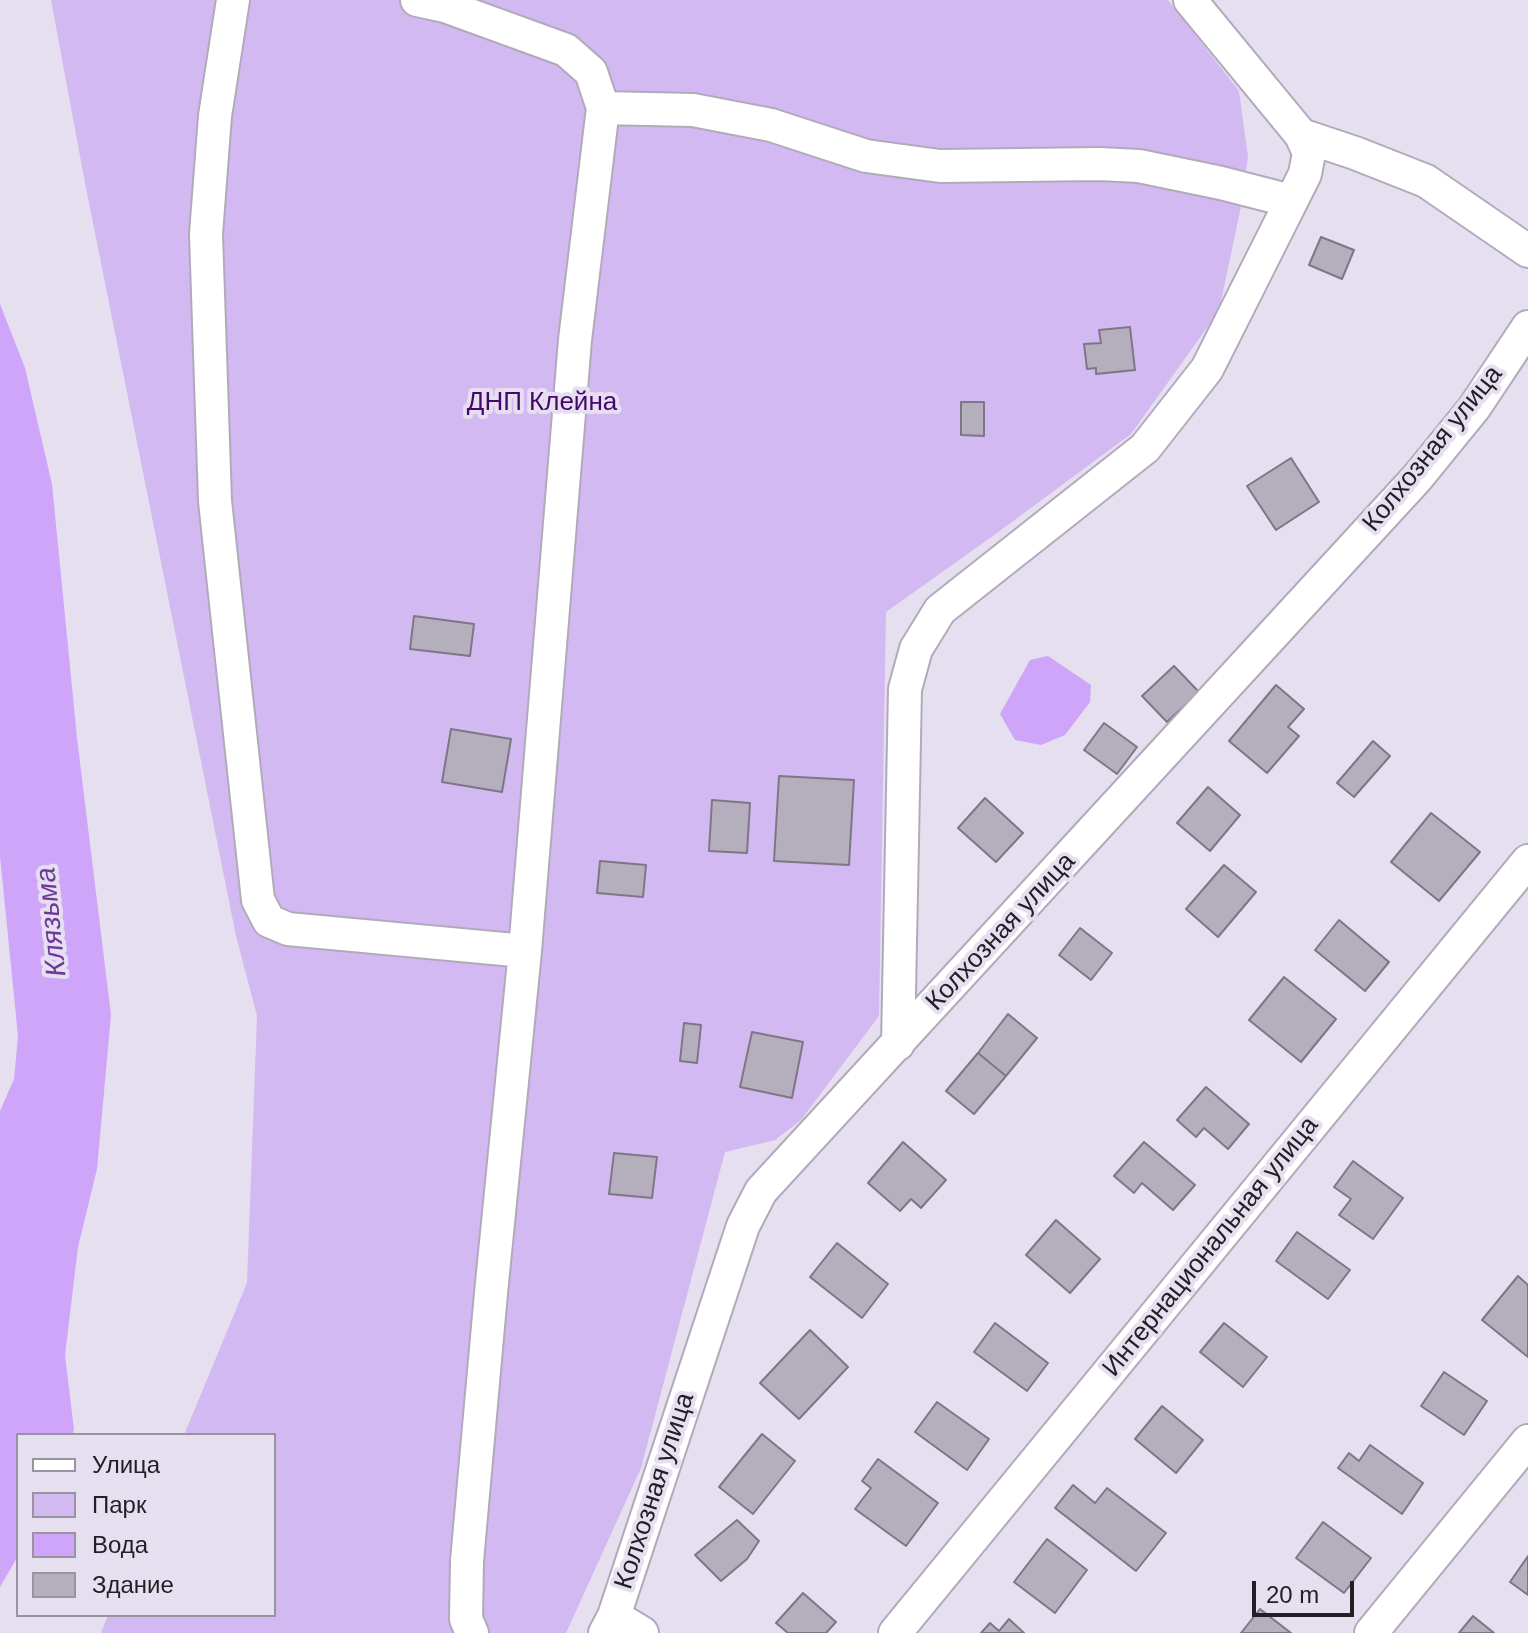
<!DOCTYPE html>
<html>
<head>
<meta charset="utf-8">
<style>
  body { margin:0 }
  #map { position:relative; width:1528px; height:1633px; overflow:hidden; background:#e6dfef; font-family:Arial,sans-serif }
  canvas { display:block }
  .legend { position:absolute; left:16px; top:1433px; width:260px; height:184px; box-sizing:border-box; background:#e6dfef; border:2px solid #98939e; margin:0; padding:10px 14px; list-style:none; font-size:24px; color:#222025 }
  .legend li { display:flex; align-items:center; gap:16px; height:40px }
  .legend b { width:40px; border:2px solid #98939e }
  .scale { position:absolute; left:1252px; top:1581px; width:102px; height:36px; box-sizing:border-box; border:4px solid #222025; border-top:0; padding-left:10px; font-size:24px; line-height:28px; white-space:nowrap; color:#222025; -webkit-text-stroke:6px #e6dfef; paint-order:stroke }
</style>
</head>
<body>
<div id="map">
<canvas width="1528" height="1633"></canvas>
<ul class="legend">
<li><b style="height:10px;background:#fff"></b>Улица</li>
<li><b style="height:22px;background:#d3b9f1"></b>Парк</li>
<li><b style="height:22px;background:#cea5f9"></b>Вода</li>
<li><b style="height:22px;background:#b5aebd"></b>Здание</li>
</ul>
<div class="scale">20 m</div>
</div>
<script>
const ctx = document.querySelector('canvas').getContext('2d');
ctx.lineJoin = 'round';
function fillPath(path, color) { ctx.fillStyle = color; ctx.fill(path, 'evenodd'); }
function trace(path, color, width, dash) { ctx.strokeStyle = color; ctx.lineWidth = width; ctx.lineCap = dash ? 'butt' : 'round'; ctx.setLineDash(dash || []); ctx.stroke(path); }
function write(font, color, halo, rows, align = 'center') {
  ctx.font = font + ' Arial,sans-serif'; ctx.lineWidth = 8; ctx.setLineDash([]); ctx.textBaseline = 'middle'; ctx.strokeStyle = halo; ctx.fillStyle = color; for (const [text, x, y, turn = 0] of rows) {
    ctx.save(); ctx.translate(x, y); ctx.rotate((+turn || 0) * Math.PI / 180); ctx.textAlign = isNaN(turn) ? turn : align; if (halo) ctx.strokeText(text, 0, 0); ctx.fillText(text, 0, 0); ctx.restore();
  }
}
fillPath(new Path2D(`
  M51 0H1168L1239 91 1248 157 1240 211 1219 311 1131 434 997 533 886 612 879 1016 801 1120 775 1140 725 1152 641 1468 566 1633H101L108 1615H274V1435H184L247 1283 257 1016 236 936 85 183Z`), '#d3b9f1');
fillPath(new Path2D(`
  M0 304 25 368 52 484 77 738 111 1015 97 1169 78 1247 65 1355 74 1430 72 1435H18V1556L0 1587V1111L14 1079 18 1036 0 856Z
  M1048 656 1091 685 1090 702 1065 735 1041 745 1015 740 1000 714 1030 660Z`), '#cea5f9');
const building = new Path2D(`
  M1321 237 1354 250 1342 279 1309 265Z
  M1130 327 1135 370 1096 374V368L1087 369 1084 344 1101 343 1099 330Z
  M961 402H984V436L961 435Z
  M1291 458 1319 502 1276 530 1247 486Z
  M414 616 474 624 470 656 410 649Z
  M1174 666 1199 692 1167 722 1142 696Z
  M1276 685 1304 709 1288 727 1299 736 1267 773 1229 741Z
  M1104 723 1137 747 1117 774 1084 750Z
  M451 729 511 739 502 792 442 782Z
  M1373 741 1390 756 1354 797 1337 783Z
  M779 776 854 780 849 865 774 861Z
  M1208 787 1240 815 1210 851 1177 823Z
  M985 798 1023 833 996 862 958 828Z
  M712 800 750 803 747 853 709 851Z
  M1431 813 1480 852 1439 901 1391 862Z
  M600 861 646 865 643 897 597 893Z
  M1224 865 1256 892 1218 937 1186 909Z
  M1339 920 1389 962 1365 991 1315 950Z
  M1080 928 1112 953 1091 980 1059 955Z
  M1284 977 1336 1019 1301 1062 1249 1020Z
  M1008 1014 1037 1038 1006 1076 978 1053Z
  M684 1023 701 1025 697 1063 680 1061Z
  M752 1032 803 1042 792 1098 740 1087Z
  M978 1053 1006 1076 974 1114 946 1091Z
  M1206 1087 1249 1124 1228 1149 1204 1128 1196 1137 1177 1120Z
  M903 1142 946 1180 921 1208 911 1199 900 1211 868 1183Z
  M1144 1142 1195 1185 1173 1210 1142 1183 1134 1193 1114 1176Z
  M614 1153 657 1157 652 1198 609 1194Z
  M1353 1161 1403 1198 1373 1239 1339 1215 1351 1199 1334 1187Z
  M1056 1220 1100 1259 1070 1293 1026 1255Z
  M1297 1232 1350 1270 1328 1299 1276 1261Z
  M837 1243 888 1284 862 1318 810 1277Z
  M1518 1276 1528 1285V1357L1482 1320Z
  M995 1323 1048 1363 1027 1391 974 1352Z
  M1224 1323 1267 1357 1243 1387 1200 1352Z
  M810 1330 848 1367 799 1419 760 1383Z
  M1444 1372 1487 1401 1464 1435 1421 1406Z
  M937 1402 989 1439 967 1470 915 1432Z
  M1162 1406 1203 1440 1176 1473 1135 1439Z
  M762 1434 795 1461 753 1514 719 1487Z
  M1370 1445 1423 1483 1402 1514 1338 1468 1349 1453 1359 1461Z
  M878 1459 938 1503 906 1546 855 1509 871 1488 862 1481Z
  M1073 1485 1095 1503 1107 1488 1166 1533 1136 1571 1055 1508Z
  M737 1520 759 1541 747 1559 721 1581 695 1555Z
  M1323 1522 1371 1558 1344 1593 1296 1558Z
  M1047 1539 1087 1570 1055 1613 1014 1582Z
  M1528 1556V1595L1510 1582Z
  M803 1593 836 1622 826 1633H788L776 1623Z
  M1260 1609 1291 1633H1241Z
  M1473 1616 1494 1633H1459Z
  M1009 1619 1024 1633H981L990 1623 999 1631Z`);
fillPath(building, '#b5aebd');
trace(building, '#7d7785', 2);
const street = new Path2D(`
  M233 0 215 116 206 234 215 501 258 900 269 921 288 929 525 951
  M417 0 445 6 566 50 591 72 603 108 575 340 525 951 491 1293 467 1561 466 1619 472 1633
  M603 108 693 110 771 125 866 156 940 166 1099 164 1139 166 1221 183 1291 201
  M1301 135 1355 153 1426 181 1528 251
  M898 1044 905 689 916 649 940 610 1145 448 1207 369 1305 174 1309 153 1301 135 1190 0
  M614 1616 642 1633
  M605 1633 614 1616 743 1226 761 1191 1417 478 1474 408 1528 327
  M895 1633 1528 861
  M1371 1633 1528 1441`);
trace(street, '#b1aaba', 36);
trace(street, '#fff', 32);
write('26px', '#45076d', '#e6dfef', [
  ["ДНП Клейна",542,403]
]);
write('26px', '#222025', '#e6dfef', [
  ["Колхозная улица",1433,449,-51],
  ["Колхозная улица",1001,932,-47],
  ["Интернациональная улица",1211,1247,-51],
  ["Колхозная улица",655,1491,-72]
]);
write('italic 28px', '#6c3899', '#e6dfef', [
  ["Клязьма",52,922,-96]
]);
</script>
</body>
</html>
